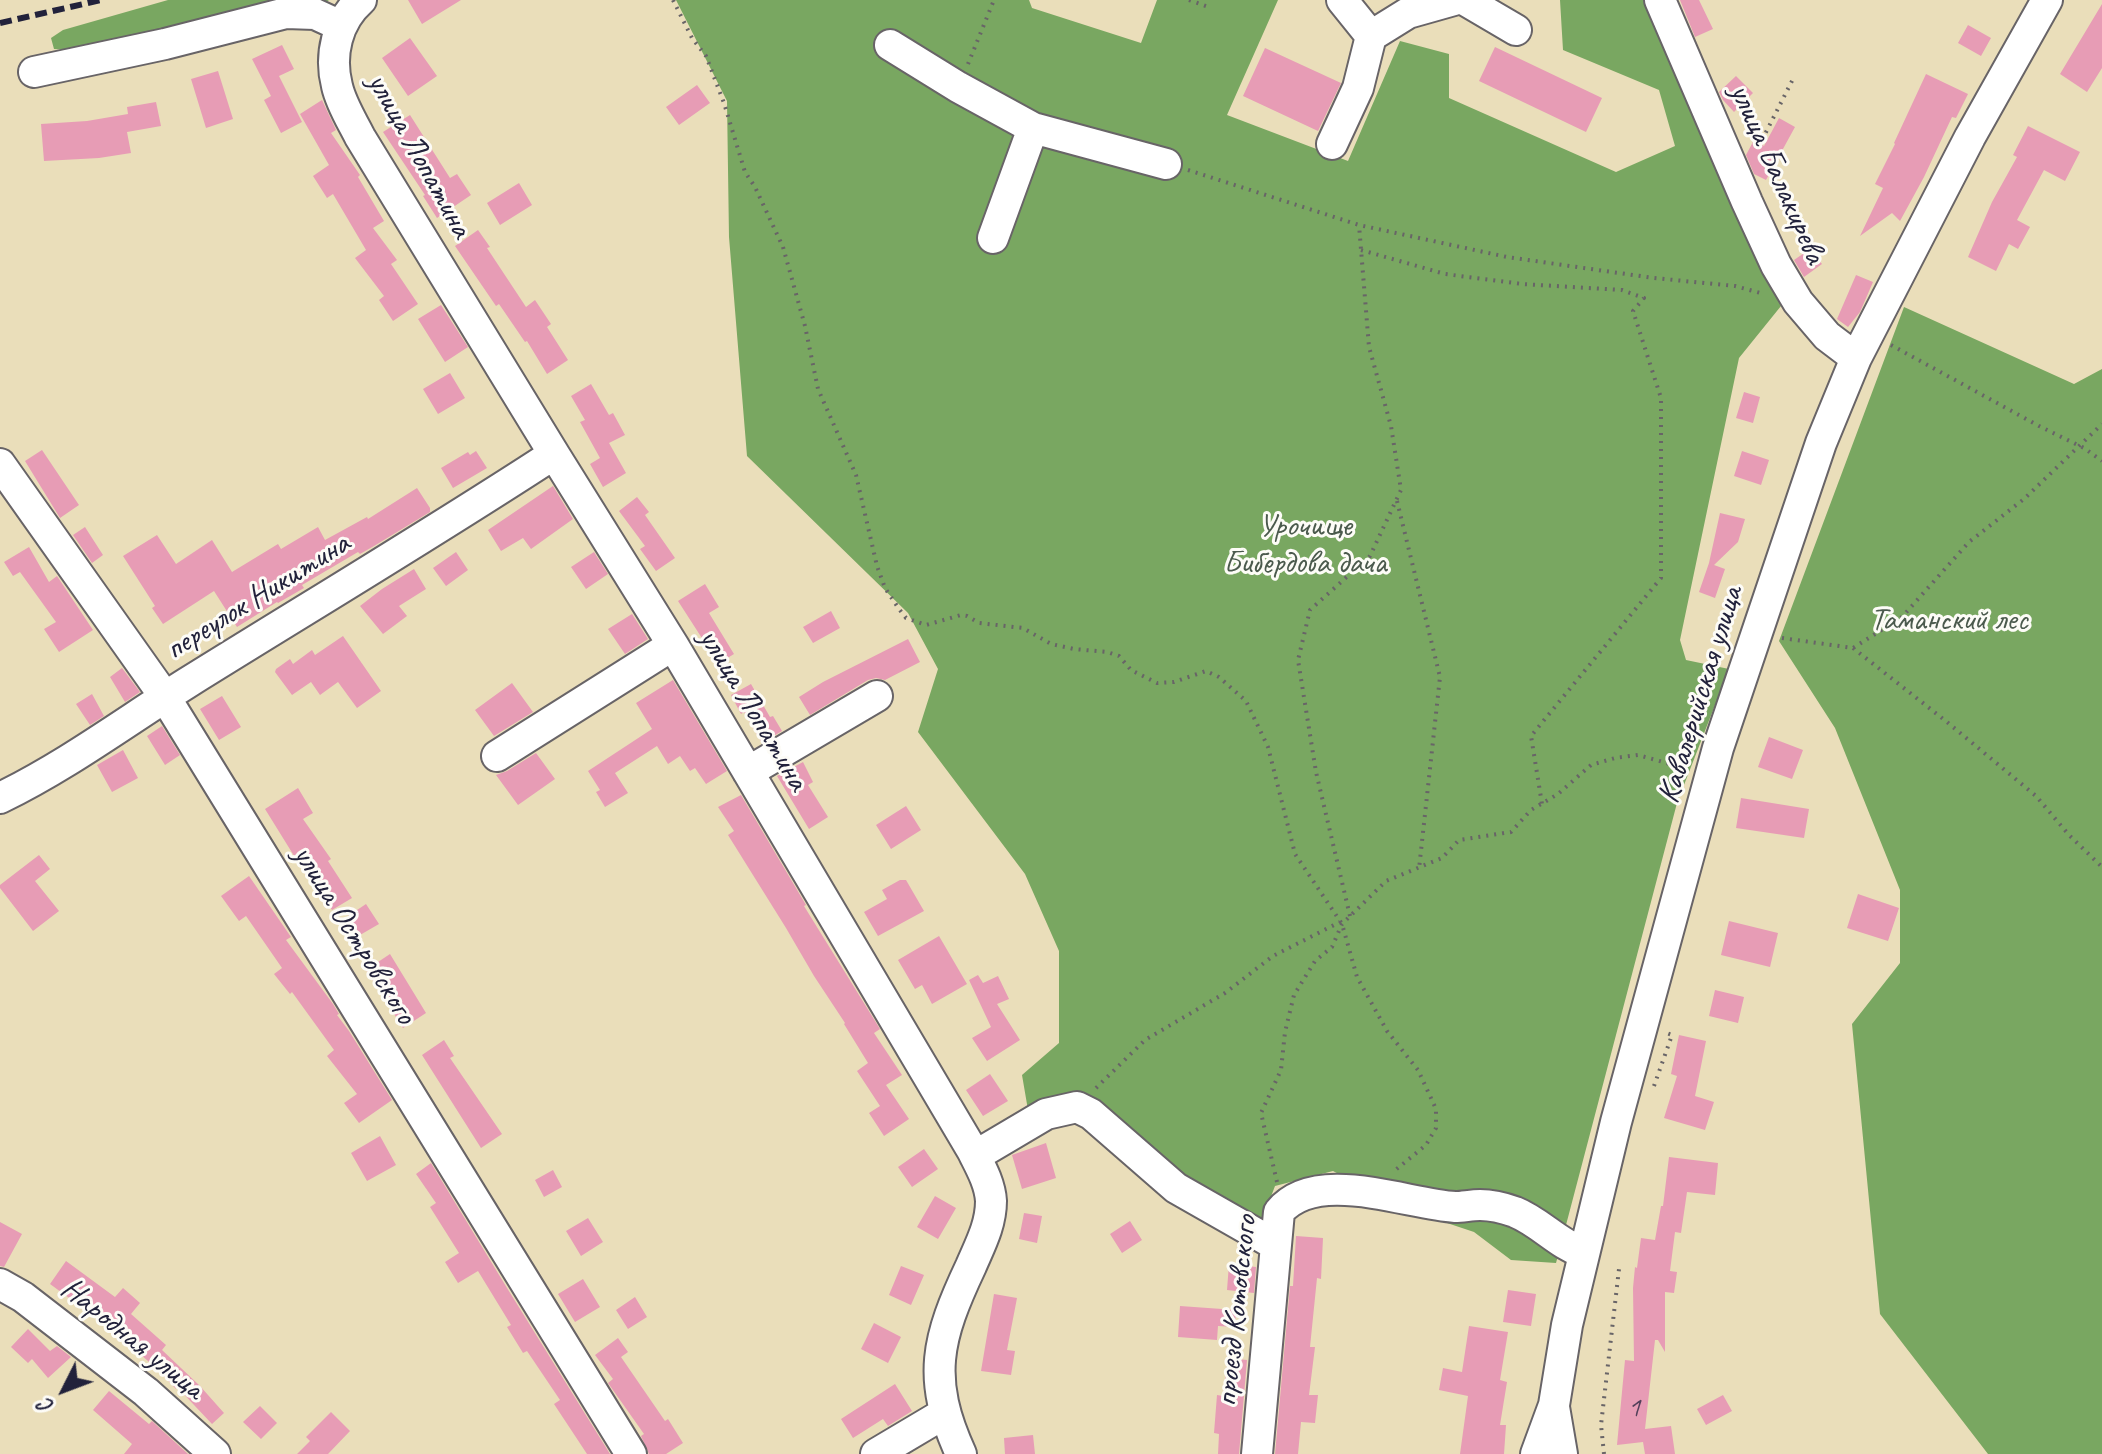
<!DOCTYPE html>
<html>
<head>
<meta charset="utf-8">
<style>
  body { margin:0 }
  #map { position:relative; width:2102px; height:1454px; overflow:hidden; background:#eadeba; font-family:Caveat,sans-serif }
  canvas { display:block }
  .north { position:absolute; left:24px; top:1350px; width:80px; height:80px; -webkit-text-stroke:6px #fdfcf7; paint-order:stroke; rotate:228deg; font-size:22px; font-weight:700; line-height:32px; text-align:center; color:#22223b }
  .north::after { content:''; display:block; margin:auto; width:28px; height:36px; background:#22223b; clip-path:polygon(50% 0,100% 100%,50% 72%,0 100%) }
</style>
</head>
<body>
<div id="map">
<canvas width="2102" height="1454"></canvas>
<div class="north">С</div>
</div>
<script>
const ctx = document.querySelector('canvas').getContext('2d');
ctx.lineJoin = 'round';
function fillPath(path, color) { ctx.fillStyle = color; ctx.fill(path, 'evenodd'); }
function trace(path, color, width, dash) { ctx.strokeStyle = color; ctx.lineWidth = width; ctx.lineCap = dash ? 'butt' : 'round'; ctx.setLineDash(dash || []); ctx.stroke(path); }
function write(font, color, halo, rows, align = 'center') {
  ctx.font = font + ' Caveat,sans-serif'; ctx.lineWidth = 6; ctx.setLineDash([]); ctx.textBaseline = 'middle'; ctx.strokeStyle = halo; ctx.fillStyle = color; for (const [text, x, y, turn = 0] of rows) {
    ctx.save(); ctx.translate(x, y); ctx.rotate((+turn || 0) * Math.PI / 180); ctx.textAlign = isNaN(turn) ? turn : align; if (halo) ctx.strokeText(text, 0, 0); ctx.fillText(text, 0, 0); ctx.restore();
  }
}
fillPath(new Path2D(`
  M168 0H329L326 2 289 3 88 51 54 49 51 38 63 30Z
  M676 0H1029L1032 8 1141 43 1157 0H1278L1227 115 1348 161 1400 41 1449 54V98L1616 172 1675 146 1659 90 1563 50 1560 0H1647L1709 134 1781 306 1739 358 1680 640 1686 660 1729 669 1677 803 1556 1263 1511 1260 1474 1232 1405 1209 1333 1171 1275 1186 1261 1223 1199 1190 1086 1097 1028 1110 1022 1075 1059 1043V951L1025 874 918 732 938 669 908 613 747 456 729 237 727 101Z
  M1904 307 2074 384 2102 369V1454H1988L1880 1314 1852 1024 1900 963V890L1835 728 1779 641Z`), '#79a761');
fillPath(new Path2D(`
  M408 0H461L422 24Z
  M1680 0H1699L1713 29 1695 37Z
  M2102 4V68L2087 92 2060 74Z
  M1968 25 1991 38 1981 56 1958 43Z
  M410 38 437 76 408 96 382 58Z
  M282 45 294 69 279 76 302 122 281 133 264 100 271 96 252 59Z
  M1495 47 1602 98 1586 132 1479 81Z
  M1265 48 1341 83 1318 131 1243 96Z
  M218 71 233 119 206 128 191 79Z
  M1926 74 1968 94 1956 118 1952 117 1924 177 1900 221 1892 213 1860 236 1883 188 1875 184 1895 144 1894 143Z
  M1736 76 1753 93 1734 112 1723 100 1719 92Z
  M697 85 710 103 679 125 666 107Z
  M322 100 336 130 331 133 360 175 358 177 384 221 373 228 397 260 391 264 418 304 393 321 379 300 384 296 355 258 366 250 333 194 327 198 313 176 329 165 300 114Z
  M156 102 161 126 127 132 131 153 99 158 44 161 41 124 87 121 128 114 127 107Z
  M410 115 450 178 457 174 471 195 437 218 423 196 425 195 383 132Z
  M1779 118 1795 127 1766 180 1754 174 1746 155 1754 140 1764 146Z
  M2028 126 2080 152 2065 181 2044 170 2017 220 2030 227 2018 249 2009 244 1996 271 1968 257 1992 202 2017 157 2013 155Z
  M519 183 532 205 500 225 487 203Z
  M478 230 490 247 487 248 526 307 535 300 551 324 547 327 568 360 547 374 527 341 525 342 499 304 496 306 455 246Z
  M1810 249 1822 264 1804 277 1794 260Z
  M1856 275 1873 282 1860 312 1848 327 1837 319Z
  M441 305 468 347 445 362 418 319Z
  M450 373 465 398 438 414 423 389Z
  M591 384 609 415 613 413 625 435 609 443 626 473 603 487 590 464 600 458 580 422 585 420 571 396Z
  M1744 392 1760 397 1753 423 1736 418Z
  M42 450 79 505 60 518 25 461Z
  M476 451 487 468 453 488 441 468 468 452 470 455Z
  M1742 451 1769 460 1761 485 1734 476Z
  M553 486 573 519 531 549 523 538 501 551 488 530Z
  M417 488 430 508V512L374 546 360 554 358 552 302 585 304 588 278 603 277 602 237 627 214 591 163 624 152 608 155 606 123 556 157 535 176 564 212 540 232 572 278 544 281 549 318 527 325 540 367 517 368 519Z
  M637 497 649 512 645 515 675 558 656 571 640 549 645 546 619 511Z
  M1720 513 1745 519 1738 542 1714 565 1725 569 1715 598 1699 592 1709 563Z
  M85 527 103 555 92 563 73 535Z
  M29 547 49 582 57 576 93 630 59 652 44 629 56 622 20 572 13 576 4 562Z
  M456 552 468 570 446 586 433 568Z
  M594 552 608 574 586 589 571 567Z
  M414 569 426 589 399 606 407 616 383 634 360 606 382 589Z
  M705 584 719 607 709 613 734 654 716 665 705 647 707 646 678 601Z
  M831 611 840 628 813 643 803 627Z
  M632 614 648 639 625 654 608 629Z
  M343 636 381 691 357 708 338 682 320 695 311 682 292 695 275 672 276 669 290 659 293 664 312 650 315 655Z
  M908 639 920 662 885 680 876 678 868 680 810 715 799 697 823 682Z
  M122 668 140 692 125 702 110 677Z
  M673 680 727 771 706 784 695 768 690 771 680 756 668 764 657 746 615 773 628 793 605 807 596 792 600 790 588 771 652 729 636 703Z
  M512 683 533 712 494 736 475 710Z
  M751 684 770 717 773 716 782 731 762 743 744 712 741 714 731 695Z
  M92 694 104 716 90 725 76 704Z
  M222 696 241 727 219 740 200 709Z
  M162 726 180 755 165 765 147 736Z
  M1769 737 1803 750 1792 779 1758 767Z
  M123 750 138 778 112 792 97 765Z
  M536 753 555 779 518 805 496 775 507 771Z
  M803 762 813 782 808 785 828 817 809 829 777 776Z
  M298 788 313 813 303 819 331 859 328 861 352 898 332 910 309 874 306 875 296 859 265 809Z
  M741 795 806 905 804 906 880 1029 874 1033 902 1075 886 1085 909 1119 884 1136 869 1113 880 1106 857 1071 868 1063 844 1024 845 1023 814 976 786 928 728 835 734 831 718 807Z
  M1741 798 1809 809 1804 838 1736 828Z
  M906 806 921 830 891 849 876 825Z
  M39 855 50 869 35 881 59 911 33 931 0 888V885Z
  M249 876 291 937 286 940 333 1004 339 1014 337 1015 349 1031 392 1100 359 1123 344 1103 357 1094 327 1056 334 1050 292 992 290 994 274 974 282 968 246 916 239 921 221 896Z
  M900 880H906L924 911 878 936 864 912 887 899 882 890Z
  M1858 894 1899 908 1888 941 1847 928Z
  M366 904 379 924 360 935 348 916Z
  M1729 921 1778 933 1770 967 1721 955Z
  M939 936 967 984 932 1004 922 985 915 989 898 960Z
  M390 954 426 1013 403 1028 366 970Z
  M978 975 983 983 998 976 1009 999 997 1004 1020 1040 987 1061 972 1038 991 1027 969 980Z
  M1715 990 1744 997 1738 1023 1709 1016Z
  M1679 1035 1706 1041 1695 1096 1714 1102 1705 1130 1664 1118 1677 1076 1671 1074Z
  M444 1040 454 1056 450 1058 502 1134 481 1148 422 1055Z
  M990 1074 1008 1101 983 1116 966 1090Z
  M380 1136 396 1165 367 1181 351 1153Z
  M1046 1143 1056 1178 1022 1189 1012 1155Z
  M924 1149 938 1169 912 1187 898 1167Z
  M1669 1157 1718 1163 1715 1195 1687 1192 1681 1233 1675 1232 1670 1271 1677 1272 1674 1293 1665 1292V1352L1658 1340H1655L1645 1429 1671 1426 1675 1454H1645L1643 1442 1617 1445 1625 1360 1634 1361 1633 1288 1635 1267 1637 1268 1641 1238 1655 1240 1661 1206H1663Z
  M431 1163 507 1288 610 1454H587L554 1404 560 1400 527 1351 523 1353 507 1327 511 1325 478 1271 458 1283 445 1262 459 1253 430 1207 436 1203 416 1174Z
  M553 1170 562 1187 544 1197 535 1180Z
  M935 1196 956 1208 938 1239 917 1227Z
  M1024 1213 1042 1216 1037 1243 1019 1239Z
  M588 1218 603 1242 581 1256 566 1231Z
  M1130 1221 1142 1240 1122 1253 1110 1234Z
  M0 1222 22 1234 4 1267 0 1266Z
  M1296 1236 1323 1238 1321 1279 1317 1278 1310 1347H1315L1309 1395H1318L1315 1423 1301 1422 1298 1454H1275L1290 1286H1293Z
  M66 1261 115 1297 123 1288 140 1303 131 1314 166 1345 162 1350 200 1386 224 1413 212 1424 177 1387 176 1389 156 1368 78 1300 76 1303 50 1284Z
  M1229 1264 1256 1267 1254 1293 1227 1290Z
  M901 1266 924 1275 911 1305 889 1295Z
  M583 1279 600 1307 575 1322 558 1294Z
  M1508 1290 1536 1294 1531 1326 1503 1322Z
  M994 1294 1017 1298 1007 1350 1015 1351 1011 1375 981 1371Z
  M635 1297 647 1317 628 1329 616 1310Z
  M1180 1306 1236 1310 1235 1327 1218 1326 1217 1340 1178 1337Z
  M874 1323 901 1337 888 1363 861 1349Z
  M1469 1326 1508 1332 1500 1380 1507 1382 1500 1425H1506L1504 1454H1460L1468 1396 1439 1390 1443 1368 1462 1372Z
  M28 1329 50 1351 57 1346 71 1357 48 1378 32 1359 28 1363 11 1347Z
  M618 1338 628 1352 621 1357 665 1421 668 1419 683 1443 666 1454H649L641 1436 644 1434 608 1383 613 1379 595 1355Z
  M1228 1358 1247 1360 1239 1454H1218L1219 1434 1214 1433 1217 1395 1223 1396Z
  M895 1384 912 1411 888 1426 883 1419 853 1438 841 1419Z
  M109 1391 149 1424 152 1421 188 1454H124L132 1444 93 1410Z
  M1723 1395 1732 1411 1706 1425 1697 1409Z
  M260 1406 277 1423 261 1439 243 1422Z
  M331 1412 350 1431 328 1454H297L310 1441 306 1437Z
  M1033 1435 1035 1454H1005L1004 1438Z`), '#e79cb5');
const minor = new Path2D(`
  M361 0C337 21 329 55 337 86 341 104 352 121 360 137L554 454 673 645 972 1150C980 1166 990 1183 991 1201 991 1225 980 1245 971 1266 937 1338 926 1378 961 1454
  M1342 0 1371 36 1408 13 1454 0
  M1465 0 1516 30
  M1660 0 1747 202 1776 265 1798 302 1827 336 1856 358
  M890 45 958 87 1033 128 1166 164
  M34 72 165 44 286 13 315 14 341 26
  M1332 144 1358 88 1371 36
  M993 238 1033 128
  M0 464 165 697 631 1454
  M497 756 673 645
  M748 772 877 696
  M0 798C66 766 125 722 187 683 309 607 433 533 554 454
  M975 1156 1046 1114 1077 1107 1091 1114 1176 1188 1276 1245
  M0 1284 23 1297 146 1392 215 1454
  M1554 1407 1562 1454
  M876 1454 945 1413
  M1257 1454 1279 1212C1316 1167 1406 1204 1455 1207 1463 1207 1471 1205 1480 1205 1492 1205 1504 1208 1515 1212 1540 1222 1558 1244 1584 1253
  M1536 1454 1554 1405 1567 1325 1616 1122 1718 748 1821 443 1856 358 1970 137 2047 0`);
trace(minor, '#686467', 34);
trace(new Path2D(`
  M673 0 692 38 706 56 724 103 745 172 755 187 783 247 805 326 818 389 856 475 877 566 885 588 899 609 906 618 926 625 961 615 967 616 979 623 1023 628 1051 644 1074 649 1107 652 1119 656 1131 670 1157 683 1174 682 1206 671 1219 677 1246 701 1268 747 1295 854 1342 924 1357 977 1387 1031 1418 1070 1436 1109V1128L1426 1145 1393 1172
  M1189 0 1211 8
  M968 64 994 0
  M1749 136 1750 134 1762 140 1793 79
  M1188 170 1359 225 1507 257 1654 278 1735 286 1764 294
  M1361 250 1445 274 1522 284 1622 290 1644 298 1633 311 1661 398V578L1531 736 1542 804
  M1891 345 2039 426 2084 448 2102 461
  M1397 501 1440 677 1419 869
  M1782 638 1853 648 1902 617 1969 542 2024 499 2102 424
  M1853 648 1947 722 2036 796 2069 835 2102 867
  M1350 916 1316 772 1298 660 1310 610 1370 556 1401 490 1391 426 1369 347 1359 225
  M1654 1086 1672 1035 1664 1032
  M1096 1088 1145 1040 1225 993 1273 956 1340 922
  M1277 1182 1261 1113 1281 1070 1285 1032 1294 995 1315 961 1332 947 1342 924 1386 881 1442 858 1459 840 1511 832 1531 810 1558 794 1591 765 1615 758 1638 755 1688 769
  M1604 1454 1601 1425 1619 1269`), '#686467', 4, [2, 6]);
trace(minor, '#fff', 30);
trace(new Path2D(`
  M0 23 101 0`), '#22223b', 6, [12, 6]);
write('28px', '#53405a', null, [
  ["1",1634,1409]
]);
write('32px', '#22223b', '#fdfcf7', [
  ["улица Лопатина",419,156,61],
  ["улица Балакирева",1777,174,66],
  ["переулок Никитина",258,597,-32],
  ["Кавалерийская улица",1701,695,-73],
  ["улица Лопатина",753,710,59],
  ["улица Островского",354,935,58],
  ["проезд Котовского",1237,1311,-84],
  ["Народная улица",132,1339,39]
]);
write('32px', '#4b5a4d', '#fdfcf7', [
  ["Урочище",1305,527],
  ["Бибердова дача",1305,564],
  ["Таманский лес",1949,621]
]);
</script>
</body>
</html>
